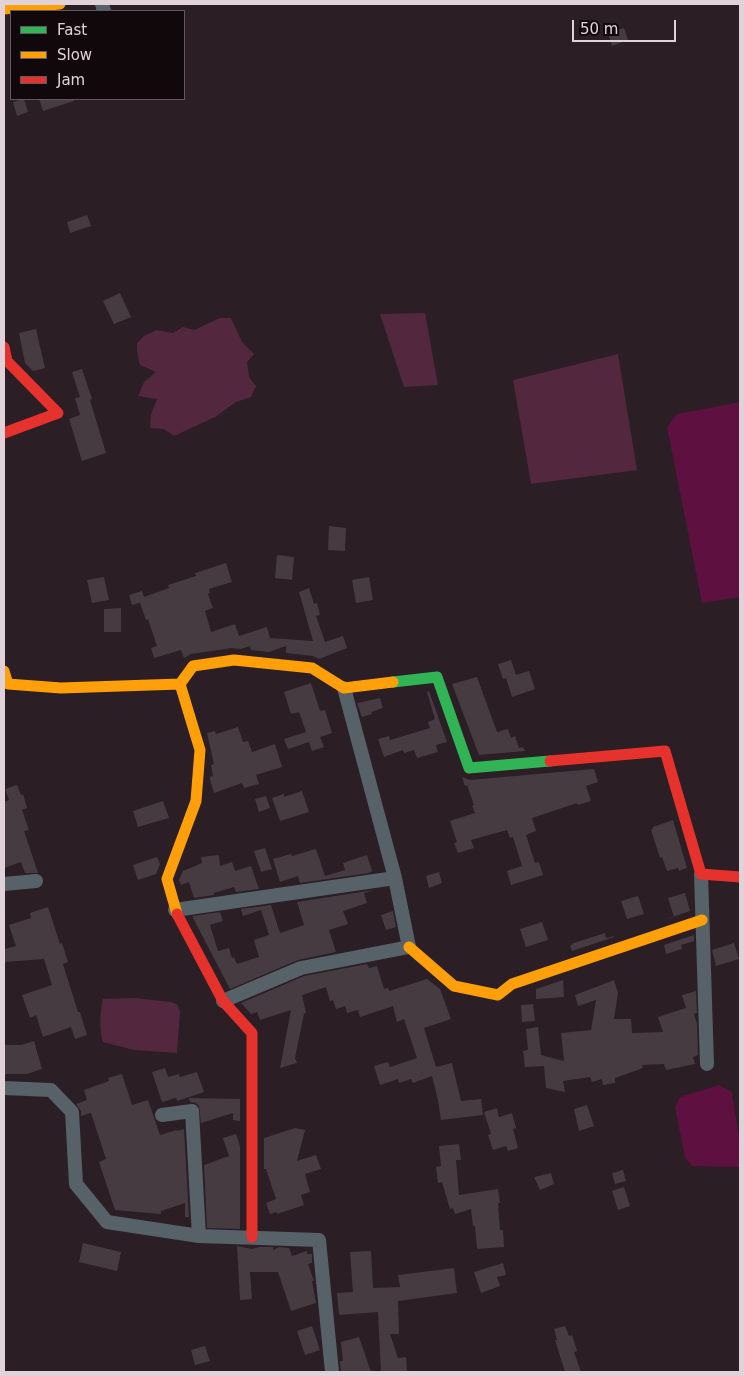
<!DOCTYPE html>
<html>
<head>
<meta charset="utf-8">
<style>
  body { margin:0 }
  #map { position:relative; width:744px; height:1376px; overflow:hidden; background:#2b1e25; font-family:"DejaVu Sans",sans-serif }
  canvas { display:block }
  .frame { position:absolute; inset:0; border:5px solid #e1d1d8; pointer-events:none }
  .legend { position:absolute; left:10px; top:10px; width:175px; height:90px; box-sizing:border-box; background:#11080c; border:1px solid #64585e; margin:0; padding:6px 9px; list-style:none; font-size:15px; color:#e1d1d8 }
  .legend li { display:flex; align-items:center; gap:10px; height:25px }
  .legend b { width:25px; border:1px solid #64585e }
  .scale { position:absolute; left:572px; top:20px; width:104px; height:22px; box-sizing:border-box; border:2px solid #e1d1d8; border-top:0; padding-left:6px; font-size:15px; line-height:18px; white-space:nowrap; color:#e1d1d8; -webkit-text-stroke:4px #11080c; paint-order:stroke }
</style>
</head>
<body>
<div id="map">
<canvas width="744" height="1376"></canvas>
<div class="frame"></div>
<ul class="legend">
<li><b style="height:6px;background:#30b455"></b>Fast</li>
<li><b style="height:6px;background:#ff9f0a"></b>Slow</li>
<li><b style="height:6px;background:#e5322d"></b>Jam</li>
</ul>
<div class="scale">50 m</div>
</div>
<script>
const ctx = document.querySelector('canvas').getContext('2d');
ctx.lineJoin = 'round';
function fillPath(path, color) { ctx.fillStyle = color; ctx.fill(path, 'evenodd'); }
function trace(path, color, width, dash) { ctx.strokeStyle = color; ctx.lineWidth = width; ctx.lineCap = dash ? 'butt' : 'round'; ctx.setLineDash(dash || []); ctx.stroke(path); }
fillPath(new Path2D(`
  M425 313 438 385 404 387 380 314Z
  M220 318H231L242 342 254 354 247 362 249 377 256 386 251 397 236 402 215 417 174 436 164 429 150 428 151 414 157 399 138 396 144 382 156 372 140 365 137 351V343L144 336 157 330 173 333 183 327 194 330Z
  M618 354 637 470 531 484 513 380Z
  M135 998 171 1002 178 1005 180 1012 177 1053 134 1050 103 1042C99 1029 100 1012 103 999Z`), '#53273e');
fillPath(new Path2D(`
  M740 402V597L702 603 667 427 677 414Z
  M719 1085 732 1092 740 1144 739 1167 692 1166 685 1157 675 1107 680 1097Z`), '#5e1040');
fillPath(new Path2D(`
  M624 28 628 40 612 46 608 33Z
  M24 99 28 112 17 116 13 102Z
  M39 99H74V101L43 111Z
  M87 215 91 226 70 233 67 222Z
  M120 293 131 317 114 324 103 301Z
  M36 329 45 368 33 371 25 363 19 333Z
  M82 369 92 399 90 400 106 453 82 461 69 419 80 415 75 398 80 397 72 372Z
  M329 526 346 528 345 551 328 550Z
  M277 555 294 557 292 580 275 578Z
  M226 563 232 582 209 589 210 593 208 594 213 608 205 611 211 632 235 624 239 636 267 627 270 638 313 641 299 592 309 588 314 604 317 603 320 615 316 616 325 642 343 636 347 648 319 659 313 656 286 653V646L269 652 251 650 250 646 241 649 232 648 191 654 184 658 181 650 154 658 151 648 157 646 148 619 146 620 140 603 132 605 129 595 142 591 144 597 169 588 168 585 196 576 195 573Z
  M104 577 109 600 92 603 87 580Z
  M369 577 373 600 356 603 352 580Z
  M121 608V632H104V609Z
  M511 660 516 675 529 671 535 689 512 697 506 678 503 679 498 664Z
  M477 677 497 732 508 729 511 738 515 736 519 748 523 747 525 751 479 755 452 684Z
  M311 683 320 711 325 710 332 733 320 737 324 747 312 751 309 742 288 749 284 739 306 732 299 712 291 714 284 692Z
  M429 691 447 742 436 745 438 752 417 758 414 750 404 753 403 750 384 757 378 739 389 736 390 740 430 728 428 722 435 719 427 692Z
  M380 698 383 708 371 712 372 714 362 717 357 703Z
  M238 727 243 742 248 741 252 752 275 744 282 767 256 775 259 784 244 788 242 783 214 793 210 780V777L213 776 211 765 214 764 207 733 215 731 216 734Z
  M594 769 598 782 586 786 591 801 578 805 577 803 532 818 536 831 526 835 535 863 539 862 543 875 511 885 507 871 522 866 513 837 510 838 507 830 471 840 474 848 458 853 454 843 457 842 450 821 475 813 472 806 474 805 467 785 465 786 462 777 470 780Z
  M17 785 21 795 23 794 27 808 22 810 29 830 24 831 38 873H25L21 862 4 868V802L9 800 5 789Z
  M302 791 309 812 280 821 272 798 284 794V797Z
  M266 796 270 808 259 812 255 799Z
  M163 801 169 818 138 827 133 811Z
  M673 820 687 868 679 871 678 868 667 871 662 857 660 858 651 830 653 829V827Z
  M265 848 272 869 261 872 254 851Z
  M316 849 325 876 345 870 343 863 367 855 372 871 369 873 300 883 298 876 280 882 273 859 291 854 292 856Z
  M219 855 220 866 232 862 235 871 251 866 259 889 236 892 234 887 214 893V895L194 898 189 882 181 885 179 880 183 871 202 863 201 857Z
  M157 857 160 864 156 874 138 880 133 865Z
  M439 872 442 883 429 888 426 876Z
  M374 890 364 893 367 903 343 911 348 924 329 930 336 952 298 960 230 989 192 916 220 912 223 921 210 925 218 951 229 948 232 958 234 957 237 964 259 957 254 940 269 935 261 910 243 916 241 909 271 905 280 933 304 925 297 902Z
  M685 893 690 911 664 920 674 917 668 898Z
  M638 896 644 914 627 919 621 901Z
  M48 907 60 944 62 943 68 962 63 964 78 1012H80L87 1035 75 1039 71 1027 43 1037 36 1015 30 1018 22 995 52 985 44 959 4 962V949L16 946 9 925 31 918 30 913Z
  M393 911 396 927 386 930 381 915Z
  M542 922 548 940 526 947 520 929Z
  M605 933 606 938 614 936V937L572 951 570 946 574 943Z
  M694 935V941L681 945 682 949 666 954 664 945Z
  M734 943 739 959 716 966 712 950Z
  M367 964 369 968 377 966 384 989 388 988 389 991 427 979 440 989 451 1019 424 1028 436 1067 452 1063 461 1101 481 1099 483 1115 441 1120 438 1100 432 1076 413 1083 411 1079 399 1083 398 1079 380 1085 374 1066 388 1062 390 1067 417 1058 404 1019 397 1022 393 1006 360 1017 358 1010 347 1013 345 1006 336 1009 333 1000 330 1001 326 987 302 995 306 1013 304 1014 295 1058 297 1063 280 1068 291 1010 260 1020 257 1012 251 1014 241 1003 304 976Z
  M563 980 564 997 536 999V989Z
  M614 980 618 993 614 1019H631L632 1033 663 1032 658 1017 686 1008 682 995 696 991 697 1013 694 1014 697 1024 698 1055 693 1057 695 1064 666 1070 664 1064 642 1065 643 1068 615 1078V1083L603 1085 602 1079 592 1082 590 1077 563 1081 565 1092 546 1088 544 1066 525 1067 523 1051 528 1050 526 1029 538 1027 541 1055 564 1061 561 1033 591 1030 596 1000 578 1006 575 995Z
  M533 1004 535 1021 522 1022 521 1005Z
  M34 1041 42 1069 27 1074H5V1045H21Z
  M165 1068 168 1077 179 1074 180 1077 197 1072 204 1092 177 1101 176 1098 162 1102 152 1072Z
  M122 1074 132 1105 148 1100 160 1135 177 1130V1131L184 1129 189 1217H185V1203L161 1211V1214L115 1210 99 1162 106 1159 91 1113 81 1116V1111L76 1104 87 1100 84 1090 109 1081 108 1078Z
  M189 1098 240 1099V1121L233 1120V1113L201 1123 199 1106 196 1103 190 1102Z
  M587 1105 594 1126 579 1131 574 1109Z
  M497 1108 499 1117 512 1113 516 1128 513 1129 518 1148 508 1151 506 1146 493 1150 488 1135 491 1134 484 1112Z
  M295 1128 305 1130 297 1161 316 1155 321 1169 305 1174 310 1192 301 1195 304 1205 277 1214V1212L270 1214 266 1203 276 1199 266 1169H264V1138Z
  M236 1134 240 1146V1229L207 1228 204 1165 229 1156 223 1138Z
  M459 1144 461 1160H456L459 1195 498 1189 500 1203H498L500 1230H503L504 1247 477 1249 475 1226H473L471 1209 455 1214 453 1208 450 1209 442 1182 438 1183 436 1167 441 1166 439 1146Z
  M623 1170 626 1181 615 1184 612 1173Z
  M551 1173 554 1184 540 1190 534 1177Z
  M624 1187 630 1206 618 1210 612 1191Z
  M83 1243 121 1252 117 1271 79 1262Z
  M237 1246 252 1249 259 1247H273V1250L279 1247 289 1248 292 1256 307 1251V1254H312V1263L308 1264 314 1281H312L316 1303 291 1311 278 1272H250L252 1299 240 1300Z
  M371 1251 373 1288 400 1287 398 1275 454 1268 457 1293 398 1301 399 1334H390L398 1358 406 1357 407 1372H381L378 1312 339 1315 337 1293 353 1292 350 1252Z
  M503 1263 506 1275 497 1277 500 1286 481 1293 474 1272Z
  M312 1326 320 1350 305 1355 297 1331Z
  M565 1326 569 1336 572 1335 577 1351 574 1352 581 1372H565L555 1340H557L554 1329Z
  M359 1337 371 1372H341L340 1361H343L341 1342Z
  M205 1346 210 1361 195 1365 191 1350Z`), '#463b41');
trace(new Path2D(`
  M102 4 104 11
  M701 874 707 1064
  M4 884 36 881
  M175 910 395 878
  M223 1001 301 968 409 947 395 878 344 688
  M4 1088 51 1090 72 1112 76 1184 107 1222 199 1236 319 1240 332 1372
  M162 1115 192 1111 199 1236`), '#566168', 14);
trace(new Path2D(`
  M393 682 437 677 469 768 550 761`), '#30b455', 11);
trace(new Path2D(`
  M4 9 60 4
  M4 671 8 684 61 688 180 684 193 666 234 660 312 668 344 688 393 682
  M177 914 167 879 196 801 200 750 180 684
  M409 947 454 986 498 995 512 984 702 920`), '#ff9f0a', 11);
trace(new Path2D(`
  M4 347 7 361 58 413 4 433
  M550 761 665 751 701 874 740 877
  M177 914 223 1001 252 1033V1237`), '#e5322d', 11);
</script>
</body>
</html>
